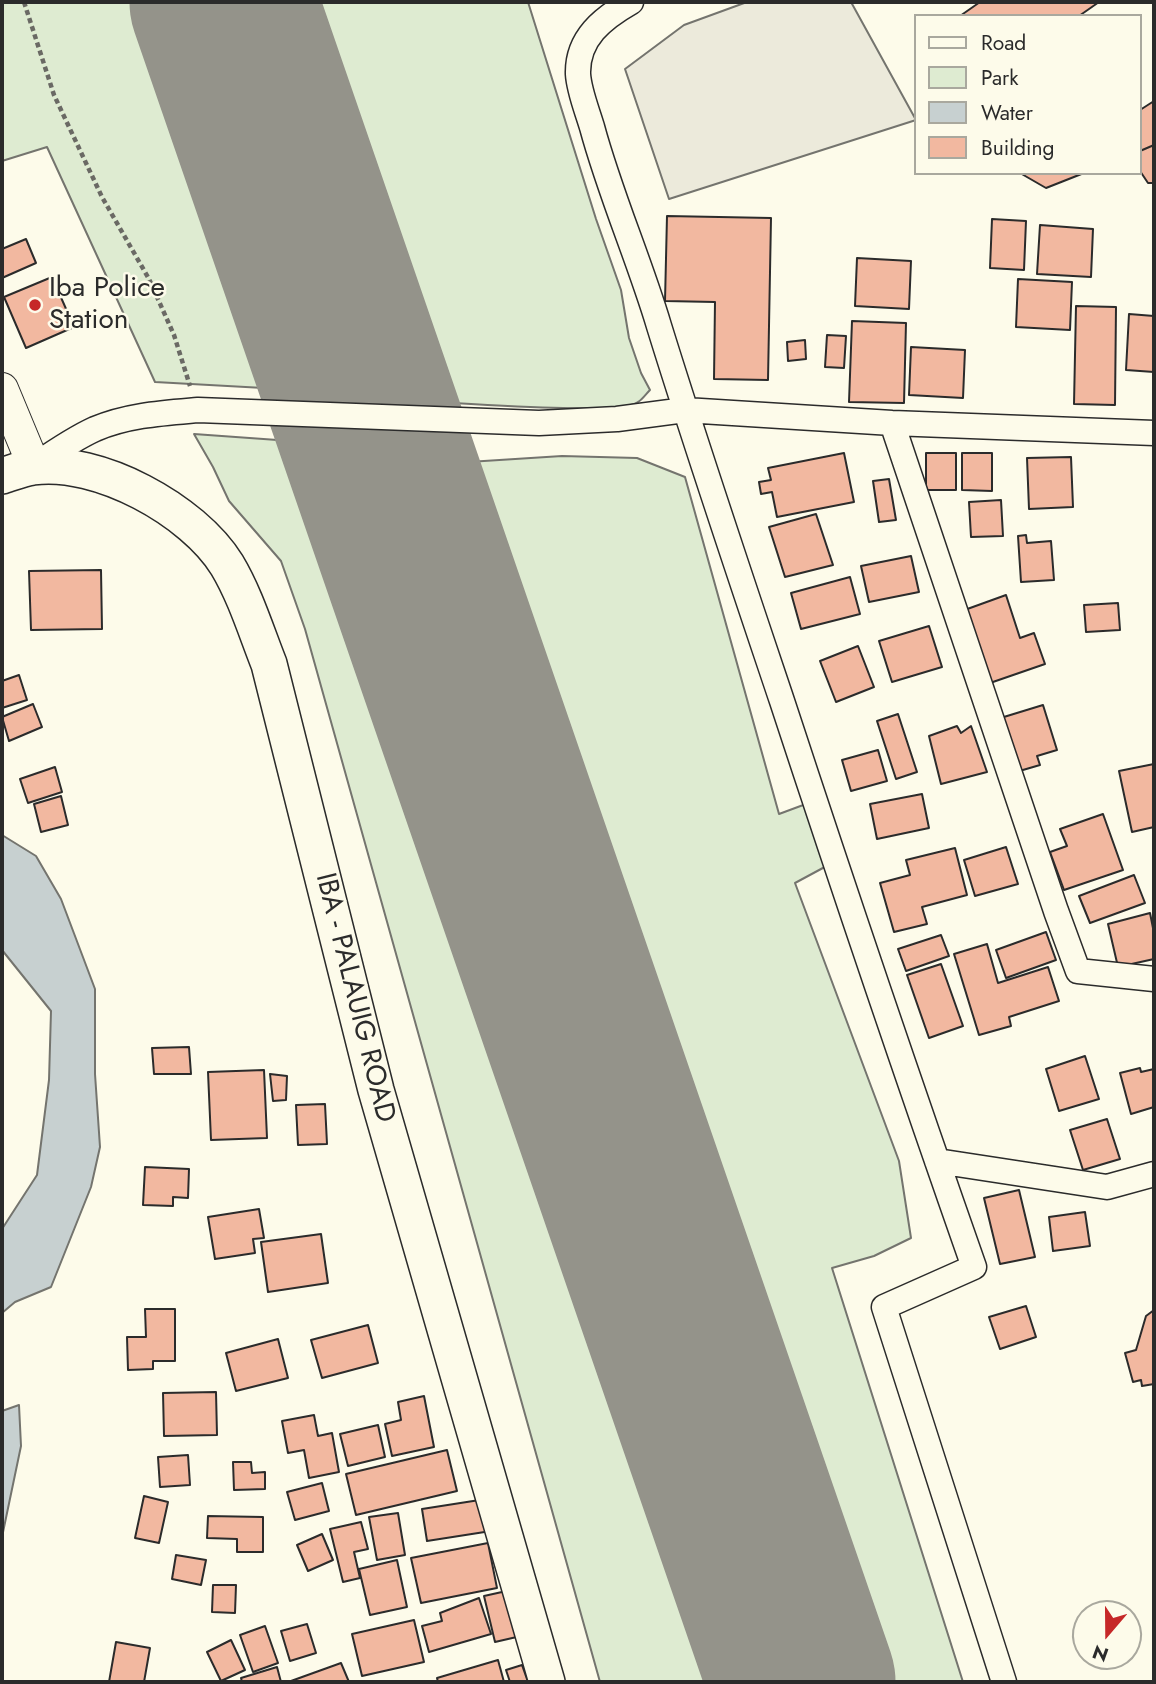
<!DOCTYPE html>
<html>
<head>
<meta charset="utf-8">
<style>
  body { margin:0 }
  #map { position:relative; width:1156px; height:1684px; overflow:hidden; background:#fdfbea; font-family:Jost,sans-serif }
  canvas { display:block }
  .frame { position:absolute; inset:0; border:4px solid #2b2b2b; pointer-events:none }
  .legend { position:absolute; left:914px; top:14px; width:228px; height:161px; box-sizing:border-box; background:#fdfbea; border:2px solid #a9a89e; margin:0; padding:9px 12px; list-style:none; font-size:21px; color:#2b2b2b }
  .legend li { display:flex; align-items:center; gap:14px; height:35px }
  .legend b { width:35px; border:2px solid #a9a89e }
  .north { position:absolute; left:1072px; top:1600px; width:70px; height:70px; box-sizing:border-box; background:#fdfbea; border:2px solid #a9a89e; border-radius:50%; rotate:200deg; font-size:19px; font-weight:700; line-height:28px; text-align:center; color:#2b2b2b }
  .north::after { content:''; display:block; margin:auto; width:24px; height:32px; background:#c62828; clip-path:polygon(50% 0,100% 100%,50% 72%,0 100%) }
</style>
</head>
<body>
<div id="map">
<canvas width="1156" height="1684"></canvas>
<div class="frame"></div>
<ul class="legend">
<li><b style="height:9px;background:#fdfbea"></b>Road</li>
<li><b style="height:19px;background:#deebd1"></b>Park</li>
<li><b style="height:19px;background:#c7d0d0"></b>Water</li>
<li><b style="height:19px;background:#f2b8a0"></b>Building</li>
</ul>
<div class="north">N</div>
</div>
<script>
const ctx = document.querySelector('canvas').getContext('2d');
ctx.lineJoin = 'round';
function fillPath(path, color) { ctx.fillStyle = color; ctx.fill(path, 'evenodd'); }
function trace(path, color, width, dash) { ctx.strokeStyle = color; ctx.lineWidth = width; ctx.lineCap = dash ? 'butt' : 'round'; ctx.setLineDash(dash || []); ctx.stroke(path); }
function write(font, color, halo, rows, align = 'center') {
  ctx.font = font + ' Jost,sans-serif'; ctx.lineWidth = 5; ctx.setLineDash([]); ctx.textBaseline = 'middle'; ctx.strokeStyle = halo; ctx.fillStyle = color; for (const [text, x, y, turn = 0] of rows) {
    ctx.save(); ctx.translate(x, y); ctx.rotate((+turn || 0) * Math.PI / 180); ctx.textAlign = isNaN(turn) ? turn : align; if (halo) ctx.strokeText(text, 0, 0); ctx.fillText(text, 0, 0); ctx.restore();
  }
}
const green = new Path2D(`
  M2 2H184L318 391 155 382 47 147 2 161Z
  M277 2H528L596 219 621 290 629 338 641 373 650 390C646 394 642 400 638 402 617 416 451 402 415 401Z
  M194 434 319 443 747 1682H600L305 629 281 561 229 501 213 467Z
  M562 456 637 458 685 477 779 814 814 801 834 862 795 883 899 1161 911 1238 874 1256 832 1268 963 1682H857L437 464Z`);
fillPath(green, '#deebd1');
trace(green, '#74746e', 2);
const parking = new Path2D(`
  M747 2H851L916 120 669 199 625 69 684 25Z`);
fillPath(parking, '#eceadb');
trace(parking, '#74746e', 2);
const water = new Path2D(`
  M2 835 36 856 61 899 95 989V1074L100 1147 91 1187 51 1287 15 1302 2 1313V1229L37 1175 49 1080 51 1011 2 950Z
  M19 1405 21 1446 2 1537V1411Z`);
fillPath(water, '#c7d0d0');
trace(water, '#74746e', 2);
trace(new Path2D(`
  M223 2 802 1682`), '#94938a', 187);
const building = new Path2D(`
  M980 2H1099L1079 16H960Z
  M1154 101V145L1140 151V110Z
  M1154 145V183H1148L1140 171V151Z
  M1020 173H1084L1046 188Z
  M667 216 771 218 768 380 714 379 715 302 665 301Z
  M992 219 1026 221 1024 270 990 268Z
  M1040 225 1093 229 1091 277 1037 274Z
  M26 239 36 263 2 278V249Z
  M857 258 911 261 909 309 855 306Z
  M52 277 74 327 26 348 4 297Z
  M1018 279 1072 282 1070 330 1016 327Z
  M1076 306 1116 307 1115 405 1074 404Z
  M1129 314 1154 316V372L1126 370Z
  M852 321 906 323 904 403 849 402Z
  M827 335 846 336 844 368 825 367Z
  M805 340 806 359 788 361 787 342Z
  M911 347 965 350 963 398 909 395Z
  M844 453 854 502 777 517 772 492 761 494 759 482 771 480 768 468Z
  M926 453H956V490H926Z
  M962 453H992V491L962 490Z
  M1071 457 1073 507 1029 509 1027 458Z
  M889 479 896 520 879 522 873 481Z
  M1001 500 1003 536 971 537 969 502Z
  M816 514 833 565 785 577 769 527Z
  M1026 535 1027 543 1051 541 1054 580 1021 582 1018 536Z
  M911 556 919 592 869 602 861 566Z
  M101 570 102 629 31 630 29 571Z
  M850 577 860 614 801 629 791 593Z
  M1006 595 1020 638 1034 633 1045 664 990 683 959 612Z
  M1118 603 1120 630 1086 632 1084 605Z
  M929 626 942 667 892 682 879 641Z
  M858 646 874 687 836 702 820 661Z
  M19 675 27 700 2 708V681Z
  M33 704 42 727 9 741 2 717Z
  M1043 705 1057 750 1037 756 1040 765 1016 772 994 720Z
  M898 714 917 772 896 779 877 721Z
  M957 726 961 733 971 726 987 772 941 784 929 736Z
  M878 750 887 781 851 791 842 760Z
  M1154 764V827L1132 832 1119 771Z
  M55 767 62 792 28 803 20 779Z
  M922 794 929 828 877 839 870 804Z
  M61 796 68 825 41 832 34 804Z
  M1103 814 1123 870 1064 890 1050 852 1067 846 1060 829Z
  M1006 847 1018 884 975 896 964 860Z
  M955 848 967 895 922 907 927 924 894 932 880 883 910 875 906 860Z
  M1134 875 1145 903 1090 923 1079 896Z
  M1150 913 1154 933V959L1118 967 1108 924Z
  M1046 932 1056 960 1006 978 996 950Z
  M941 935 949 956 906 971 898 949Z
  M987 944 998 983 1048 967 1059 1001 1009 1017 1011 1026 979 1035 954 954Z
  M941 964 963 1026 929 1038 907 975Z
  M189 1047 191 1074H154L152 1048Z
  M1085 1056 1099 1099 1059 1111 1046 1069Z
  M1140 1068 1141 1072 1154 1069V1107L1131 1114 1120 1073Z
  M264 1070 267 1138 211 1140 208 1072Z
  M270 1074 287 1076 286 1100 273 1101Z
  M325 1104 327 1144 298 1145 296 1105Z
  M1107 1119 1120 1159 1083 1170 1070 1130Z
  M145 1167 189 1169 188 1198 173 1197V1206L143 1205Z
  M1019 1190 1035 1257 1000 1264 984 1198Z
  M259 1209 264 1238 253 1239 255 1253 215 1259 208 1217Z
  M1085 1212 1090 1246 1053 1251 1049 1217Z
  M321 1234 328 1283 268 1292 261 1242Z
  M1026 1306 1036 1337 1000 1349 989 1317Z
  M145 1309H175V1361H153V1369L128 1370 127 1337H146Z
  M1154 1310V1384L1142 1386 1141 1380 1133 1382 1125 1353 1136 1350 1146 1316Z
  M368 1325 378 1363 322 1378 311 1340Z
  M278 1339 288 1378 236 1391 226 1353Z
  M216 1392 217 1435 164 1436 163 1393Z
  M424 1396 434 1447 392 1456 385 1424 401 1420 398 1402Z
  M314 1415 318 1436 332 1433 339 1472 309 1478 304 1450 288 1453 282 1421Z
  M378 1425 385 1457 348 1466 340 1434Z
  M447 1450 457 1491 356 1515 346 1474Z
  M188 1455 190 1485 160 1487 158 1457Z
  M233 1462H251L252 1473 265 1472V1489L234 1490Z
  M322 1483 329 1511 295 1520 287 1492Z
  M144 1496 168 1502 159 1543 135 1538Z
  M486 1499 491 1531 427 1541 422 1509Z
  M398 1513 405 1555 377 1560 369 1517Z
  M208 1516 263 1517V1552H237V1539L207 1538Z
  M361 1522 368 1549 354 1552 360 1578 343 1582 330 1529Z
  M322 1534 333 1560 308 1571 297 1545Z
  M488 1543 497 1588 421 1603 411 1558Z
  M176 1555 206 1560 201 1585 172 1579Z
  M397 1560 407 1607 370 1615 359 1569Z
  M213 1585H236L235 1613 212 1612Z
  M511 1590 521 1636 495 1642 484 1596Z
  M479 1598 491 1634 429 1652 422 1626 442 1621 440 1613Z
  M414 1620 424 1662 362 1676 352 1634Z
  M307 1624 316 1653 290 1661 281 1631Z
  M265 1626 278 1663 253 1672 240 1635Z
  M231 1640 245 1670 221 1681 207 1652Z
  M116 1642 150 1648 144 1682H109Z
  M498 1660 504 1682H438L437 1678Z
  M341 1663 349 1682H291V1681Z
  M522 1665 528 1682H510L506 1670Z
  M277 1667 281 1682H242L241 1678Z`);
fillPath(building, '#f2b8a0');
trace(building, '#2b2b2b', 2);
const minor = new Path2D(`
  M631 2C603 18 577 38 578 74 579 91 587 110 592 127 610 194 639 259 659 326 698 452 740 576 782 701 844 890 908 1079 974 1267L884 1307 1004 1682
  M892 423 1056 911 1078 971 1154 979
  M34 466C53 453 73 439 95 429 128 415 163 413 198 410L539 423 617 419 685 410 892 423 1154 433
  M937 1161 1107 1187 1154 1174`);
const tertiary = new Path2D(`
  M2 389 34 466`);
const secondary = new Path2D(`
  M2 476C12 473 23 468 33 467 98 458 193 510 227 565 245 595 256 631 269 664L376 1090 547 1682`);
trace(minor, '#2b2b2b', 27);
trace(tertiary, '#2b2b2b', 34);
trace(secondary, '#2b2b2b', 38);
trace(new Path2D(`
  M24 2 54 95 102 197 149 279 174 335 190 386`), '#6a6964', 4.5, [5, 3.5]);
trace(minor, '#fdfbea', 24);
trace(tertiary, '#fdfbea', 32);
trace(secondary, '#fdfbea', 35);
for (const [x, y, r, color] of [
  [35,305,7,"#c62828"]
]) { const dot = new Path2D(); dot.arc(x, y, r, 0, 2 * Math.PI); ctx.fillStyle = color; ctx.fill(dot); trace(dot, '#fdfbea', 2.5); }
write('28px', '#2b2b2b', '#fdfbea', [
  ["Iba Police",49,289],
  ["Station",49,321]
], 'left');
write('28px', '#2b2b2b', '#fdfbea', [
  ["IBA - PALAUIG ROAD",354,998,76]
]);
</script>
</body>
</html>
